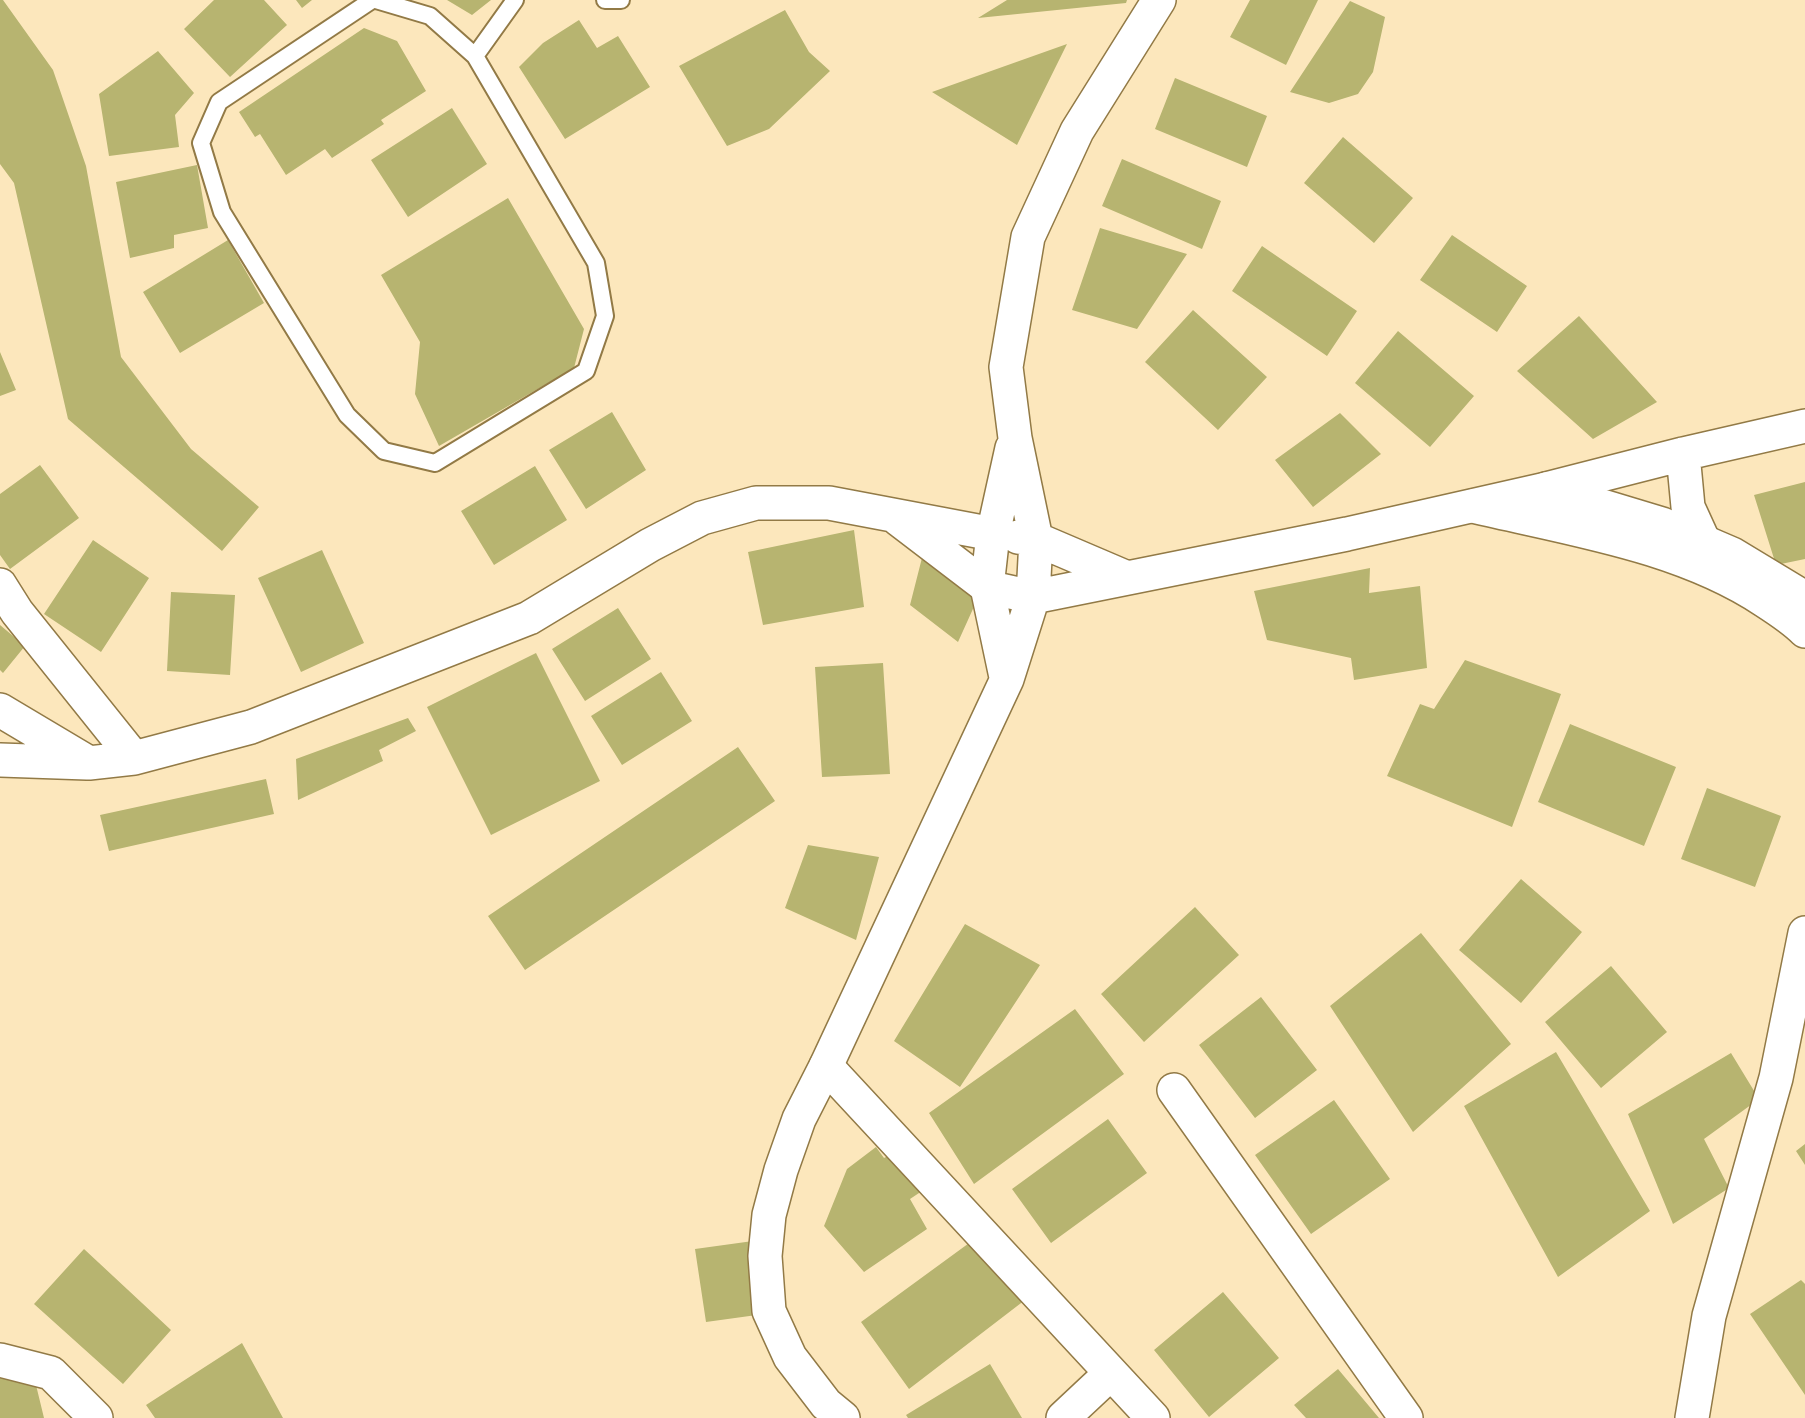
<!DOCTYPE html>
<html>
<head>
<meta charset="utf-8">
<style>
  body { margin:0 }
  canvas { display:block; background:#fce7bc }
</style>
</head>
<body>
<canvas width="1805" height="1418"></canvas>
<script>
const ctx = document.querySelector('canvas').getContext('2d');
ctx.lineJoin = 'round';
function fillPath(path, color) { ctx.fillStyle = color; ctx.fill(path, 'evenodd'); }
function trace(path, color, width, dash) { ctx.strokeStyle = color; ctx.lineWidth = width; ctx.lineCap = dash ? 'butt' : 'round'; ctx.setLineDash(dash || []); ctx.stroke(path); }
fillPath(new Path2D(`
  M0 0H3L53 70 86 166 121 357 191 449 259 507 222 551 68 419 14 183 0 164Z
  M214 0H264L287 25 230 77 184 29Z
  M296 0H312L302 8Z
  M447 0H491L472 15Z
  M1007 0H1127L1126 3 978 18Z
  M1250 0H1318L1286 65 1230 37Z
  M1350 1 1385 17 1373 72 1358 94 1329 103 1290 92Z
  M785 10 809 52 830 71 769 129 727 146 679 66Z
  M579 20 597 48 618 36 650 87 565 139 519 67 543 43Z
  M364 28 397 41 426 91 381 120 384 124 332 158 325 149 286 175 260 134 255 137 239 112Z
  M1067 44 1017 145 932 92Z
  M158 51 194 93 175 115 179 147 109 156 99 94Z
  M1175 78 1267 116 1247 167 1155 129Z
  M452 108 487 164 408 217 371 160Z
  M1343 137 1413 198 1374 243 1304 183Z
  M1122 159 1221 201 1202 249 1102 206Z
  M197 165 208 228 174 235V248L130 258 116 182Z
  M508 198 584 329 574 368 439 446 415 394 420 342 381 275Z
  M1100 228 1187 254 1137 329 1072 310Z
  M1452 235 1527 286 1497 332 1420 280Z
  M228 240 264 303 180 353 143 292Z
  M1262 246 1357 311 1327 356 1232 291Z
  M1193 310 1267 377 1218 430 1145 362Z
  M1579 316 1657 402 1593 439 1517 371Z
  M1398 331 1474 396 1430 447 1355 383Z
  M0 352 16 390 0 396Z
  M612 412 646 470 586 509 549 450Z
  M1340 413 1381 454 1313 507 1275 460Z
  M40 465 79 518 10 569 0 555V494Z
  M535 466 567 520 494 565 461 511Z
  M1805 482V559L1776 565 1754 495Z
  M854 530 864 607 763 625 748 552Z
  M93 540 149 578 101 652 44 614Z
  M322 550 364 643 301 672 258 578Z
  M924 550 977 600 958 642 910 605Z
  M1370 568 1369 593 1420 586 1427 668 1354 680 1351 658 1267 640 1254 591Z
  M171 592 235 595 230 675 167 671Z
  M618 608 651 659 585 701 552 649Z
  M0 625 25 646 3 673 0 670Z
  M536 653 600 781 491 835 427 707Z
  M1465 660 1561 694 1512 827 1387 776 1420 704 1434 709Z
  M883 663 890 774 822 777 815 667Z
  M661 672 692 721 622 765 591 716Z
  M408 718 416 731 379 750 383 761 298 800 296 759Z
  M1570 724 1676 767 1644 846 1538 802Z
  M738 747 775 801 525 970 488 916Z
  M266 779 274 814 109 851 100 815Z
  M1707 788 1781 816 1755 887 1681 859Z
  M808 845 879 857 856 940 785 908Z
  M1521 879 1582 932 1521 1003 1459 950Z
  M1195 907 1239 955 1144 1042 1101 994Z
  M965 924 1040 965 960 1087 894 1041Z
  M1421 933 1511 1044 1413 1132 1330 1006Z
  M1611 966 1667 1032 1601 1088 1545 1022Z
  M1261 997 1317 1070 1255 1118 1199 1045Z
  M1075 1009 1124 1074 974 1184 929 1113Z
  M1556 1052 1650 1211 1558 1277 1464 1106Z
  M1731 1053 1759 1099 1704 1139 1729 1188 1673 1224 1628 1114Z
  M1334 1100 1390 1179 1311 1234 1255 1155Z
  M1108 1119 1147 1173 1051 1243 1012 1189Z
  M1805 1144V1165L1796 1151Z
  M876 1147 884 1158 892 1154 928 1187 910 1199 927 1229 864 1272 824 1226 847 1169Z
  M976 1238 1025 1300 909 1389 861 1322Z
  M753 1241 764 1314 706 1322 695 1249Z
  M84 1249 171 1330 123 1384 34 1304Z
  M1801 1280 1805 1284V1395L1750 1314Z
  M1223 1292 1279 1358 1209 1417 1154 1350Z
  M242 1343 283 1418H155L146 1405Z
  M990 1364 1022 1418H908L906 1415Z
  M1338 1369 1379 1418H1306L1294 1405Z
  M0 1377 36 1385 44 1418H0Z`), '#b7b470');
const service = new Path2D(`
  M372 0 219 102 201 143 222 212 347 415 384 451 435 463 586 371 605 316 596 263 475 56 430 16 376 0
  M605 0H621
  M475 56 515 0`);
const minor = new Path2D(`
  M1546 489 1662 524 1732 554 1805 598
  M1473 506C1569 529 1681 545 1765 601 1779 610 1793 619 1805 631
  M898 519 987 587
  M0 585 17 612 134 758
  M0 710 89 763 134 758 251 727 529 618 650 545 702 518 756 503H829L993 534
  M0 760 87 763
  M826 1066 1153 1418
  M1174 1090 1406 1418
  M1063 1418 1111 1373
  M1692 1418 1709 1316 1776 1078 1805 933`);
const secondary = new Path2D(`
  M1683 454 1688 507 1704 542
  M1018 537 1036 539 1125 577
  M987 587 1033 597 1347 534 1546 489 1683 454 1805 426
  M1006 677 987 587 993 534 1012 448
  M0 1360 51 1373 96 1418
  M843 1418 826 1404 790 1357 769 1311 765 1256 769 1215 781 1170 799 1119 826 1066 1007 679 1033 597 1036 539 1015 438 1006 367 1028 237 1077 131 1159 0`);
trace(service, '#927a46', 20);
trace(minor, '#927a46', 36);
trace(secondary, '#927a46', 36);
trace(service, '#fff', 16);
trace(minor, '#fff', 33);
trace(secondary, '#fff', 33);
</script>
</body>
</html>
